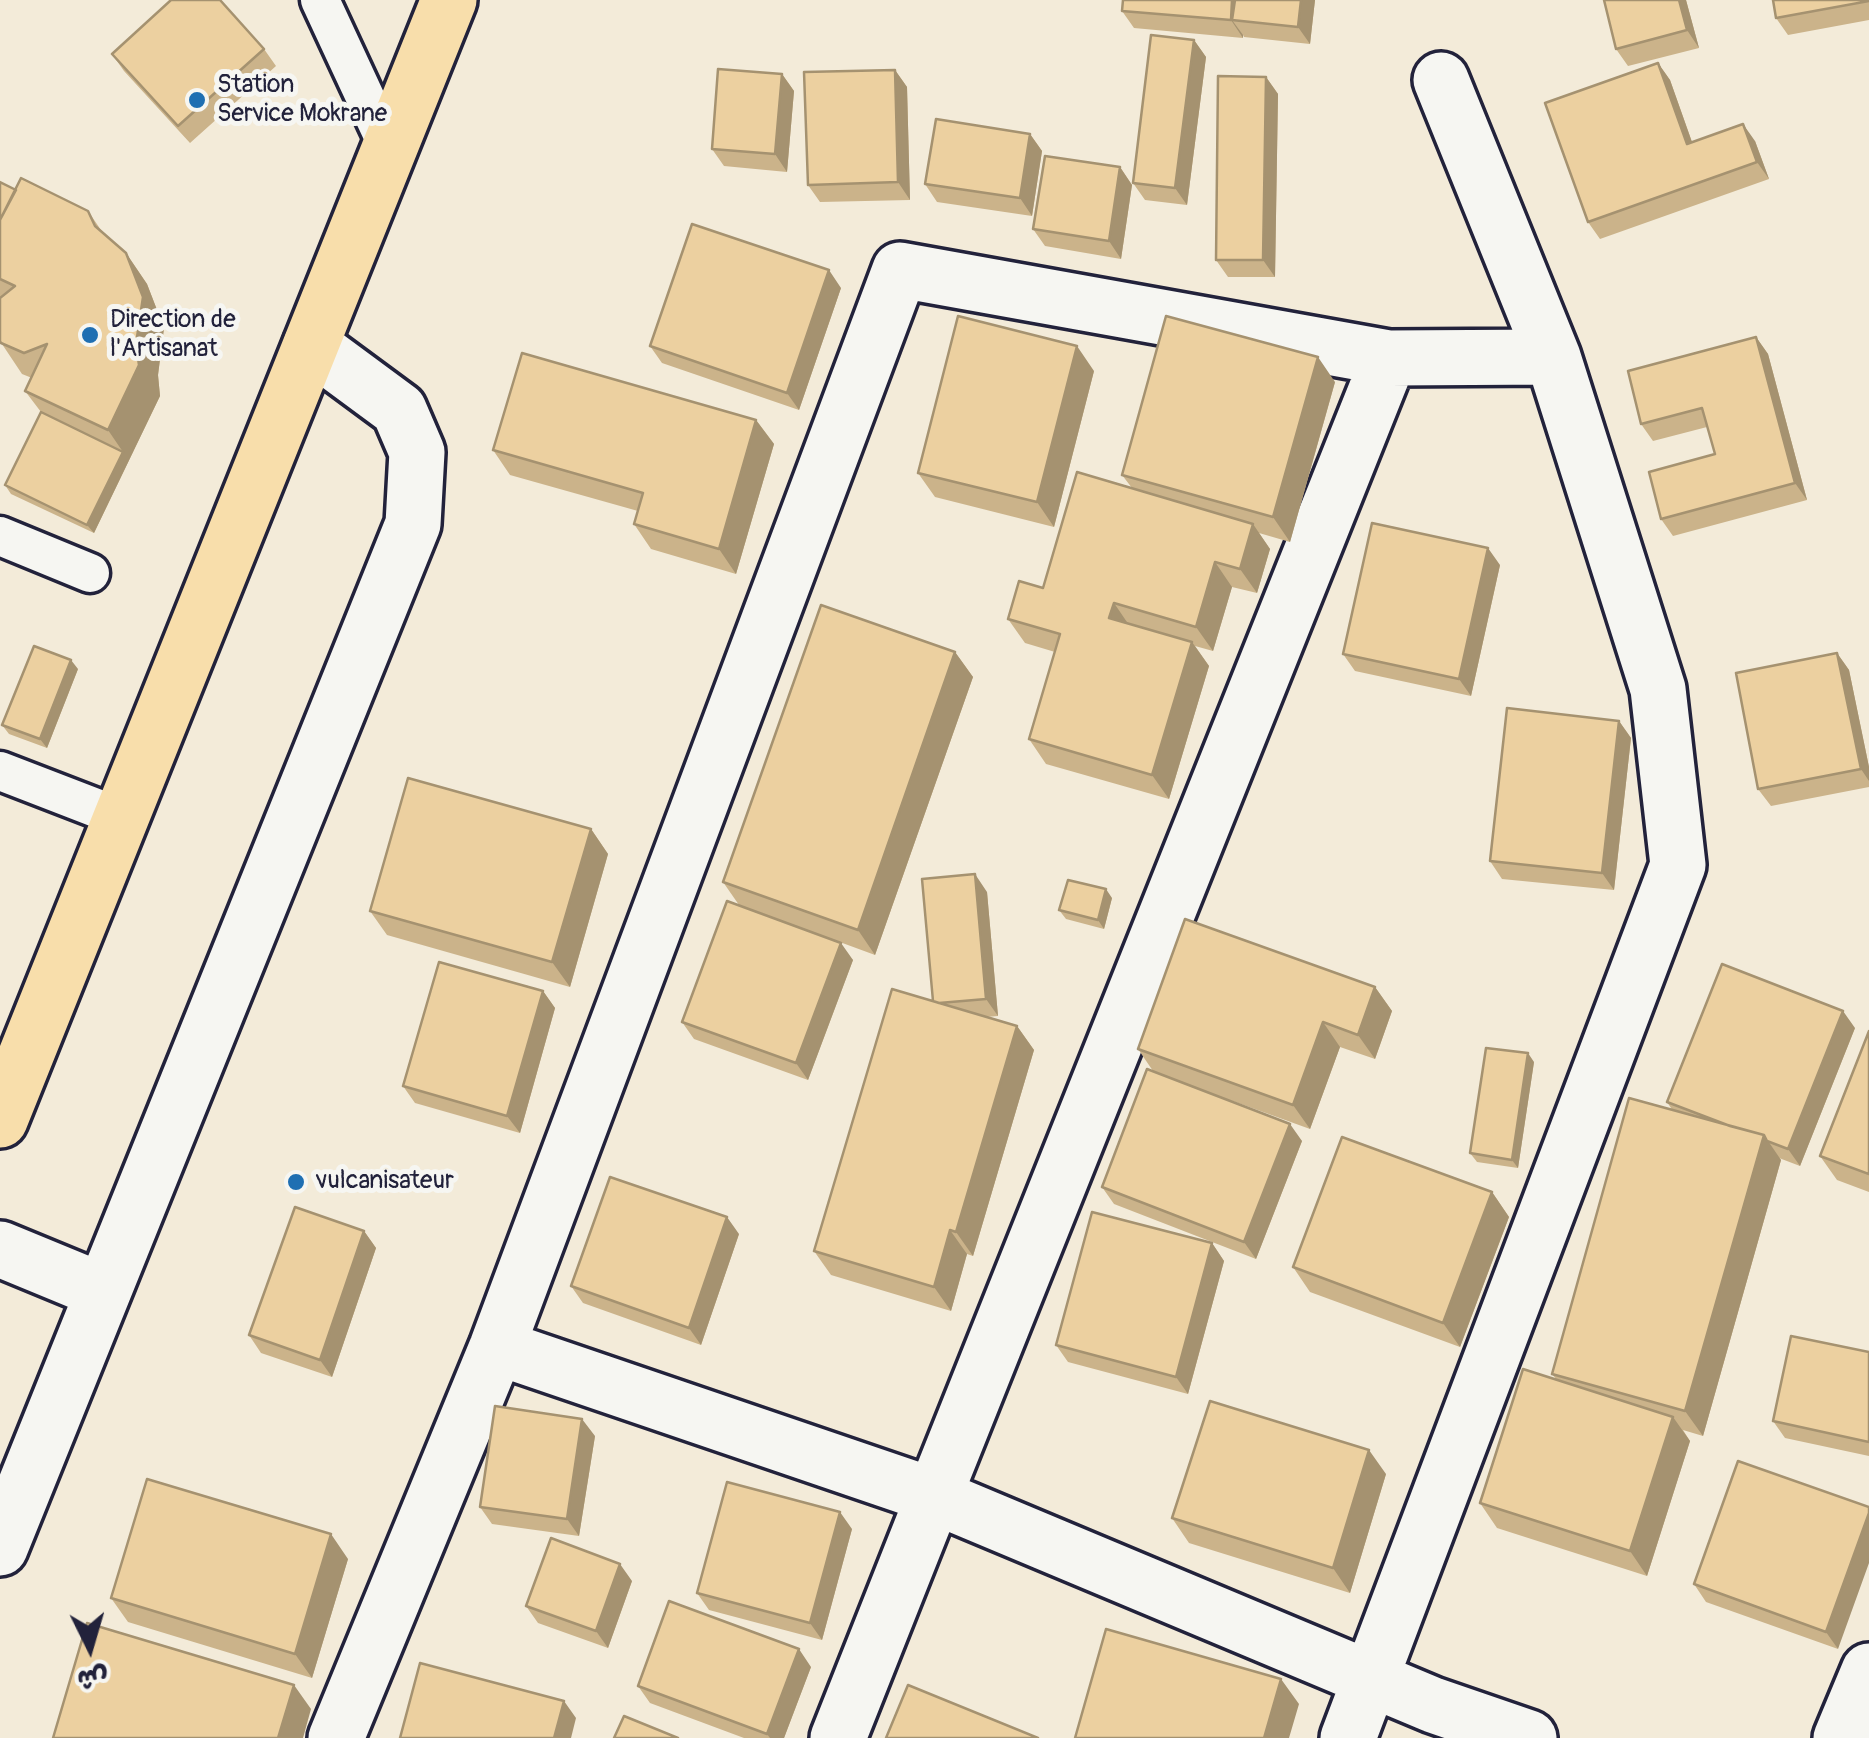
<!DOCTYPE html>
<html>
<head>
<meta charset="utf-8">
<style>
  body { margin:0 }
  #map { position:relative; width:1869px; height:1738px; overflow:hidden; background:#f3ebd9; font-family:Pangolin,"Playpen Sans Arabic",sans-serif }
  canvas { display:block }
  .north { position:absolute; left:40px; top:1598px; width:100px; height:100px; -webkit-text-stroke:8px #f6f6f2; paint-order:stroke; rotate:175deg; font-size:28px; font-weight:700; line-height:40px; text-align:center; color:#22223b }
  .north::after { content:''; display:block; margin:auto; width:35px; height:45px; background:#22223b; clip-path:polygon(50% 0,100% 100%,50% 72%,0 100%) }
</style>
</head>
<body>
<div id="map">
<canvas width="1869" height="1738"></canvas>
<div class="north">ش</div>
</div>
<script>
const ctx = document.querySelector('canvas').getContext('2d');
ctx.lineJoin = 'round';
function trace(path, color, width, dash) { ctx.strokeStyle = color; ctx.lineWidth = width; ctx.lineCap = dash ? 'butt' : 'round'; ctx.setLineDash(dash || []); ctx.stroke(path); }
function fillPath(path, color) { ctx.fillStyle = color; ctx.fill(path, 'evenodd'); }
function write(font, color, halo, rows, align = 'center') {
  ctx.font = font + ' Pangolin,sans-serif'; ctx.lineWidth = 10; ctx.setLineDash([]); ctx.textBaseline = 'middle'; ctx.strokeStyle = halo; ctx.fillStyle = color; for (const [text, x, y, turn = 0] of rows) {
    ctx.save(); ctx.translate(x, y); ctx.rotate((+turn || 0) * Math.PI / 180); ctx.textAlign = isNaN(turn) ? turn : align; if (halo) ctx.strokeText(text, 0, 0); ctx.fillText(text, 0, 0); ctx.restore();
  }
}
const lane = new Path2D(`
  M320 0 391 153
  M0 536 90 573
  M0 771 122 818`);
const street = new Path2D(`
  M1389 358 1553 357
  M0 1249 102 1291
  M497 1347 934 1496 838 1738
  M0 1548 413 524 417 452 399 410 311 345
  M336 1738 497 1347 900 270 1389 358 934 1496 1433 1705 1529 1738
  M1348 1738 1678 865 1658 689 1553 357 1441 80
  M1841 1738 1869 1671`);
const highway = new Path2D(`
  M0 1120 449 0`);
trace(lane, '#22223b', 45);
trace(street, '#22223b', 62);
trace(highway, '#22223b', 62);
trace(lane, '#f6f6f2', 38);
trace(street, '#f6f6f2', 55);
trace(highway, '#f8deab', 55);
fillPath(new Path2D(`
  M1123 0H1315L1310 44 1244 37 1243 35V38L1134 28 1122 11Z
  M1686 0 1699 48 1628 66 1616 49Z
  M1869 0V20L1788 35 1776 18Z
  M1194 40 1206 57 1187 205 1145 200 1133 183Z
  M264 49 276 66 190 143 124 71 112 54Z
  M1658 63 1670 80 1692 142 1755 141 1769 179 1600 239 1588 222Z
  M895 70 907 87 910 200 820 202 808 185Z
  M782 74 794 91 787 172 724 166 712 149Z
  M1266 77 1278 94 1275 277H1228L1216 260Z
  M1030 134 1042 151 1032 216 937 202 925 184Z
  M1120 167 1132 185 1121 259 1045 246 1033 229Z
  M0 182 16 190 88 211 103 233 126 253 147 284 164 328 158 375 160 396 94 533 11 494 5 485 41 412 25 391 32 378 22 374 0 341Z
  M841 288 799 410 662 363 650 346Z
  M1756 337 1768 354 1807 500 1673 536 1661 519 1715 454 1707 427 1653 441 1641 424Z
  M1094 371 1054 527 935 497 918 473Z
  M1335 382 1290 542 1259 533 1270 549 1257 593 1232 587 1213 651 1195 646 1209 666 1169 799 1046 764 1029 739 1055 652 1025 643 1008 619 1043 588 1132 488 1122 475Z
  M756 420 774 444 736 574 651 549 634 524 638 511 510 475 493 450Z
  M1500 565 1471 696 1355 671 1343 654Z
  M955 652 973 677 875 955 818 934 853 960 808 1080 694 1039 682 1022 739 905 723 882Z
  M1837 653 1849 670 1869 767V787L1771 806 1758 789Z
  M78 669 47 748 9 734 2 725Z
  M1619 721 1631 738 1614 890 1502 879 1490 861Z
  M591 829 608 854 570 987 387 935 370 911Z
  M987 892 998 1016 986 1017 1017 1026 1034 1050 973 1256 967 1254 951 1311 831 1275 814 1251Z
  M1112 898 1104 929 1066 919 1059 910Z
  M1375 987 1392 1011 1375 1059 1340 1047 1310 1129 1230 1100 1302 1141 1256 1259 1114 1204 1102 1187 1153 1071 1138 1049Z
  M543 991 555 1008 520 1133 415 1103 403 1086Z
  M1855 1028 1800 1166 1779 1158 1781 1160 1703 1436 1683 1430 1690 1441 1647 1576 1497 1528 1480 1503 1556 1379 1552 1374 1673 1111 1667 1102Z
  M1869 1031V1192L1837 1180 1820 1156Z
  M1534 1062 1518 1168 1477 1162 1470 1153Z
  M1492 1192 1509 1217 1460 1347 1310 1292 1293 1267Z
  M364 1231 376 1248 332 1377 261 1353 249 1335Z
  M739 1234 701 1345 583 1303 571 1286Z
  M1212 1243 1224 1261 1188 1394 1068 1362 1056 1345Z
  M1869 1352V1456L1785 1438 1773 1421Z
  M595 1436 579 1536 492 1524 480 1507Z
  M1738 1461 1838 1649 1706 1602 1694 1584Z
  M1386 1474 1350 1593 1189 1543 1172 1518Z
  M852 1529 822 1640 709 1610 697 1593Z
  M348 1559 312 1678 128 1622 111 1598Z
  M632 1581 608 1648 538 1623 526 1606Z
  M811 1667 784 1738H744L650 1703 638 1686Z`), '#cbb38a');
fillPath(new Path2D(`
  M1232 0H1246L1232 20 1243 35V38L1231 20Z
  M1301 0H1315L1310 44 1298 27Z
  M1679 0H1686L1699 48 1687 30Z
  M1194 40 1206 57 1187 205 1175 188Z
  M1658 63 1670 80 1699 162 1687 144Z
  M895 70 907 87 910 200 898 182Z
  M782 74 794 91 787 172 775 154Z
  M1266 77 1278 94 1275 277 1263 260Z
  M1743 124 1755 141 1769 179 1757 162Z
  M1030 134 1042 151 1032 216 1020 198Z
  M1120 167 1132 185 1121 259 1109 241Z
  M126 253 147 284 164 328 158 375 160 396 94 533 87 525 123 452 108 430Z
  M829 270 841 288 799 410 787 393Z
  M1756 337 1768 354 1807 500 1795 483Z
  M1077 346 1094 371 1054 527 1037 502Z
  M1318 357 1335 382 1290 542 1273 517Z
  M756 420 774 444 736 574 719 549Z
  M1253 524 1270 549 1257 593 1240 569Z
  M1488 548 1500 565 1471 696 1459 679Z
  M1215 562 1232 587 1213 651 1196 627Z
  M1114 603 1131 628 1109 618Z
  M1192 642 1209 666 1169 799 1152 775Z
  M955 652 973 677 875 955 858 930Z
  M1837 653 1849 670 1869 767V781L1861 769Z
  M71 660 78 669 47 748 40 739Z
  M1619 721 1631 738 1614 890 1602 873Z
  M591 829 608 854 570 987 552 962Z
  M975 874 987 892 998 1016 986 999Z
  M1106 889 1112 898 1104 929 1098 920Z
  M841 943 853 960 808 1080 796 1063Z
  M1375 987 1392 1011 1375 1059 1358 1035Z
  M543 991 555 1008 520 1133 507 1116Z
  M1843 1011 1855 1028 1800 1166 1788 1149Z
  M1323 1022 1340 1047 1310 1129 1293 1105Z
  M1017 1026 1034 1050 973 1256 956 1232Z
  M1528 1053 1534 1062 1518 1168 1512 1160Z
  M1290 1124 1302 1141 1256 1259 1244 1242Z
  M1764 1135 1781 1160 1703 1436 1685 1411Z
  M1492 1192 1509 1217 1460 1347 1443 1323Z
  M727 1217 739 1234 701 1345 689 1328Z
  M950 1230 967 1254 951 1311 934 1287Z
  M364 1231 376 1248 332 1377 320 1360Z
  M1212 1243 1224 1261 1188 1394 1176 1377Z
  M1673 1417 1690 1441 1647 1576 1630 1551Z
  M582 1419 595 1436 579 1536 567 1519Z
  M1369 1450 1386 1474 1350 1593 1333 1568Z
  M840 1512 852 1529 822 1640 810 1623Z
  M1869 1513V1563L1838 1649 1826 1632Z
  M331 1534 348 1559 312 1678 295 1654Z
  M620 1564 632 1581 608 1648 596 1631Z
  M799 1649 811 1667 784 1738H770L767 1734Z
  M1281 1679 1299 1704 1289 1738H1264Z
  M294 1685 311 1709 303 1738H278Z
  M564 1701 576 1718 571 1738H554Z`), '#a59270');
const building = new Path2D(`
  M171 0H220L264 49 178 126 112 54Z
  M1123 0H1232L1231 20 1122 11Z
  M1235 0H1301L1298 27 1232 20Z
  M1604 0H1679L1687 30 1616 49Z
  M1773 0H1869V1L1776 18Z
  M1151 35 1194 40 1175 188 1133 183Z
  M1658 63 1687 144 1743 124 1757 162 1588 222 1545 103Z
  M718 69 782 74 775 154 712 149Z
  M895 70 898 182 808 185 804 72Z
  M1218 76 1266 77 1263 260H1216Z
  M936 119 1030 134 1020 198 925 184Z
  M1045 156 1120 167 1109 241 1033 229Z
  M21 178 88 211 95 226 126 253 143 297 136 344 139 365 108 430 25 391 47 344 24 353 1 343 0 341V298L15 286 0 279V220Z
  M0 182 16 190 0 220Z
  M692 224 829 270 787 393 650 346Z
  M958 316 1077 346 1037 502 918 473Z
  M1166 316 1318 357 1273 517 1122 475Z
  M1756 337 1795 483 1661 519 1649 472 1715 454 1702 408 1641 424 1628 371Z
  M522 353 756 420 719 549 634 524 643 493 493 450Z
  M41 412 123 452 87 525 5 485Z
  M1077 472 1253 524 1240 569 1215 562 1196 627 1114 603 1109 618 1192 642 1152 775 1029 739 1060 634 1008 619 1019 581 1043 588Z
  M1372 523 1488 548 1459 679 1343 654Z
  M821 605 955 652 858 930 723 882Z
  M34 646 71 660 40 739 2 725Z
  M1837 653 1861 769 1758 789 1736 673Z
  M1507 708 1619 721 1602 873 1490 861Z
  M408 778 591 829 552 962 370 911Z
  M975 874 986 999 939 1003 933 1001 922 879Z
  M1068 880 1106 889 1098 920 1059 910Z
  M727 901 841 943 796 1063 682 1022Z
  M1185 919 1375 987 1358 1035 1323 1022 1293 1105 1138 1049Z
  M439 962 543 991 507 1116 403 1086Z
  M1722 964 1843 1011 1788 1149 1767 1141 1764 1135 1730 1126 1667 1102Z
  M892 989 1017 1026 956 1232 950 1230 934 1287 814 1251Z
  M1869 1031V1174L1820 1156Z
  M1486 1048 1528 1053 1512 1160 1470 1153Z
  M1147 1069 1290 1124 1244 1242 1102 1187Z
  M1629 1098 1764 1135 1685 1411 1552 1374Z
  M1342 1137 1492 1192 1443 1323 1293 1267Z
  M610 1177 727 1217 689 1328 571 1286Z
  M295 1207 364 1231 320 1360 249 1335Z
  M1092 1212 1212 1243 1176 1377 1056 1345Z
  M1791 1336 1869 1352V1442L1773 1421Z
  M1523 1369 1673 1417 1630 1551 1480 1503Z
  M1210 1401 1369 1450 1333 1568 1172 1518Z
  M495 1406 582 1419 567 1519 480 1507Z
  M1738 1461 1869 1507V1513L1826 1632 1694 1584Z
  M147 1479 331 1534 295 1654 111 1598Z
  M727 1482 840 1512 810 1623 697 1593Z
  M551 1538 620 1564 596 1631 526 1606Z
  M669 1601 799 1649 767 1734 638 1686Z
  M87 1623 294 1685 278 1738H53Z
  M1106 1629 1281 1679 1264 1738H1075Z
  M420 1663 564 1701 554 1738H400Z
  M908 1685 1038 1738H886Z
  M624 1716 678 1738H614Z`);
fillPath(building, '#ecd0a0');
trace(building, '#a59270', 2.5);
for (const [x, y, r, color] of [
  [197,100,10,"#1f6fb2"],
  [90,335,10,"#1f6fb2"],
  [296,1182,10,"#1f6fb2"]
]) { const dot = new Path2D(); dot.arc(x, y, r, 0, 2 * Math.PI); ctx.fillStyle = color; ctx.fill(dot); trace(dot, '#f6f6f2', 4); }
write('25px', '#22223b', '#f6f6f2', [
  ["Station",217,86],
  ["Service Mokrane",217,115],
  ["Direction de",110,321],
  ["l'Artisanat",110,350],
  ["vulcanisateur",316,1182]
], 'left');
</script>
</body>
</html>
